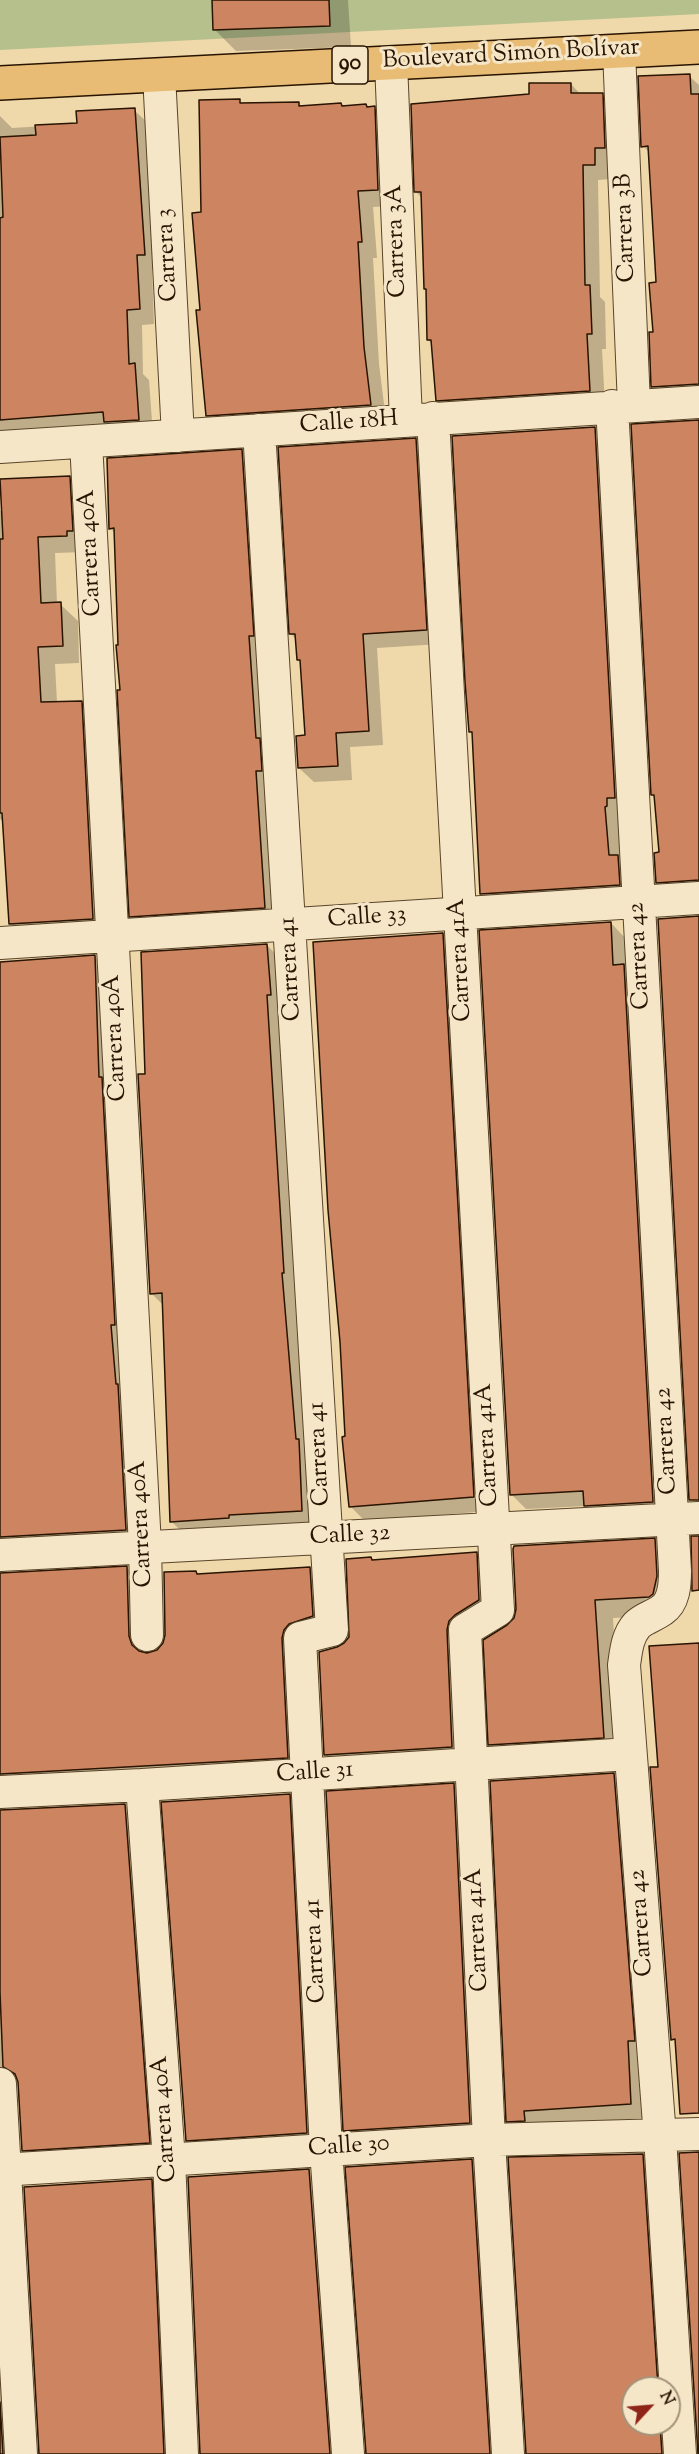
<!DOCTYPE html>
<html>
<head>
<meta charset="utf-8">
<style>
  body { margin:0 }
  #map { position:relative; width:699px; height:2454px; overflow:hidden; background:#efd8aa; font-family:"Sorts Mill Goudy",serif }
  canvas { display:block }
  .north { position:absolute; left:621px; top:2376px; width:60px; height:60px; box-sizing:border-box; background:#f5e6c8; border:2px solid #a39278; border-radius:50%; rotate:64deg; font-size:16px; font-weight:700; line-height:24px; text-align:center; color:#281400 }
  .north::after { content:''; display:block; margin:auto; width:21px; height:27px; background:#8f2418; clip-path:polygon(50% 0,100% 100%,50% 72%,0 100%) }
</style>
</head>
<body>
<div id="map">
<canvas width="699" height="2454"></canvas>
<div class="north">N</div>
</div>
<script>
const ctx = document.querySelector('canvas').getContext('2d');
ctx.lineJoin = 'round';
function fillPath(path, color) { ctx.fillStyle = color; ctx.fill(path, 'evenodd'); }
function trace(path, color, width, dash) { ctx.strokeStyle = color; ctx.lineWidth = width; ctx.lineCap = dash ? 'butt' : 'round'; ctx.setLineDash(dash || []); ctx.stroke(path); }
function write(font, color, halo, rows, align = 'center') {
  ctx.font = font + ' "Sorts Mill Goudy",serif'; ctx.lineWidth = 6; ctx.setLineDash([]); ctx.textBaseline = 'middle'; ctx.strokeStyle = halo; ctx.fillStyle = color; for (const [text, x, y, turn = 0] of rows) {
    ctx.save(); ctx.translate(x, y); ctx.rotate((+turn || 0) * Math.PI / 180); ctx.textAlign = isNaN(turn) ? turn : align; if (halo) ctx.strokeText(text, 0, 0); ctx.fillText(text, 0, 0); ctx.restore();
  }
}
fillPath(new Path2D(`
  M0 0H699V14L0 50Z`), '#b5c08c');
fillPath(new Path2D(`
  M214 0H348L351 47 236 51 215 30Z
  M689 76 699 85V399L668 401 653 386 658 284 650 153 643 146Z
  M571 84 581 95H602L617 110 610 179 598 180 600 297 605 302 606 349H602L605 406 453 415 437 400 433 344 428 340 422 198 416 192 530 96Z
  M239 101 243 104H299L302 107 366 105 368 108H374L390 123 393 206 373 207 377 258H373L379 364 386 420 223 431 207 415 202 311 203 213Z
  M134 110 150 125 159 270H152L154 324 142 325 143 374 149 380 153 435 0 436V116L12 128 78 124Z
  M699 421V895L672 897 657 882 661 853 656 798 653 795Z
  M595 428 609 442 633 899 496 907 482 893 474 734 471 731Z
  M416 440 430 454 440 644 377 648 383 745 350 747 352 780 314 782 299 768 306 737 301 662 299 660 297 640 291 634Z
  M242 451 257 467 280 923 147 932 131 916 116 534 110 528 107 477Z
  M69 478 86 495 84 552 55 553 57 604H60L78 621 79 663 55 664 57 703 81 702 98 719 110 935 27 941 10 924 4 822 0 819V511Z
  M611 923 625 938 626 968 638 980 667 1516 600 1520 586 1506 526 1509 511 1494Z
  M442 935 457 949 488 1511 365 1521 350 1506 347 1438Z
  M267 945 281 960 316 1525 186 1536 172 1522 164 1306 151 1293 147 1075Z
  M94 956 109 971 140 1545 15 1551 0 1536V963Z
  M655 1540 673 1558 668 1615 613 1618 621 1755 508 1763 490 1744 485 1641Z
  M476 1554 491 1568 493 1615 469 1629 466 1761 340 1769 325 1755 345 1644 350 1637 373 1562Z
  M127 1568 142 1583 144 1654 158 1651 164 1644 196 1572 199 1575 310 1569 324 1584 327 1631 304 1638 302 1772 0 1797V1574Z
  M614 1775 628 1789 645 2118 538 2125 522 2136 508 2121Z
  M454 1785 468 1799 484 2137 359 2145 345 2130Z
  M289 1795 304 1810 321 2147 202 2155 187 2140Z
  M125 1805 140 1820 164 2157 38 2165 23 2150 19 2081 5 2084 0 2089V1811Z
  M642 2155 657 2170 675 2454H527ZM633 2388H669V2424H633Z
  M472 2161 486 2175 503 2454H367Z
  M309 2171 324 2185 343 2454H201Z
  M151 2180 166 2195 178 2454H40Z
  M0 2195 16 2454H0Z`), '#0003');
const building = new Path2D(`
  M212 0H329L330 26 213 30Z
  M690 74 691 94H699V384L651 387 649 332H653L649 283 656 282 648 146 641 147 638 76Z
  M529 83H571V93H603L605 148H595V165H583L585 285H590L592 334H587L590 391 436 401 431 340H427L426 289H424L421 192H414L411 104 529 94Z
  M240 99V103L299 102V106L341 103 342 106 366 104 367 107 375 106 378 190 358 191 362 242H358L364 347 371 405 206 416 196 310H200L192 213 201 212 199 100Z
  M135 108 145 255H137L140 309 127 310 129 364 135 363 139 420 104 422 103 412 0 420V218L3 217 0 137 36 135 35 125 77 123 76 111Z
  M699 420V880L656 883 654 853 659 852 654 795H651L631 424Z
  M595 427 615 798H607V806L605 807 609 855H618L620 885 480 894 472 732H469L465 682 452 436Z
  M416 438 427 630 363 634 369 731 336 733 338 766 298 768 296 736 305 735 300 660H297L295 634H289L278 447Z
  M242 449 254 636H249L256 738H260L262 771H256L265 908 129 917 117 690H120L116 645H118L114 528 109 529 107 458Z
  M70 476 73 531H67V536L38 537 41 603 61 602 63 646 38 647 41 702 82 701 93 919 9 924 2 813H0V539H3L0 479Z
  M699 916V1500H689L658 919Z
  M611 922 613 965 624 964 653 1502 584 1506 583 1491 510 1495 479 930Z
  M443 933 474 1497 349 1507 342 1437 345 1436 340 1342 328 1210 313 942Z
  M267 944 271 995H267L284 1273H282L296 1439H299L302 1511 229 1515V1518L170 1522 162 1293 150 1294 138 1074H145L141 952Z
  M95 955 99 1077H102L115 1325H111L116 1384H118L126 1530 0 1537V962Z
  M691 1536H699V1590L692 1591Z
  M655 1538 657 1576 653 1594 649 1597 595 1600 604 1738 488 1745 483 1640 507 1625 514 1618 516 1609 513 1549 514 1546Z
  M477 1552 479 1600 455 1615 449 1621 447 1630 452 1747 324 1755 319 1652 337 1647 344 1643 349 1637 346 1559 371 1557 372 1560Z
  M127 1566 129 1636 132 1645 139 1651 147 1653 157 1650 163 1643 165 1635 164 1572 196 1571 197 1574 310 1567 313 1616 289 1624 284 1630 282 1638 288 1758 0 1774V1573Z
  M699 1643V2113L680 2114 675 2039 671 2040 650 1767H658L649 1646Z
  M614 1773 635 2041H628L631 2104 524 2111 525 2121 506 2122 490 1781Z
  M454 1783 470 2123 343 2131 326 1791Z
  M290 1794 307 2133 186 2141 161 1802Z
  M125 1804 150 2143 22 2151 18 2082 15 2074 3 2067 0 1992V1810Z
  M699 2152V2454H698L679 2153Z
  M643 2154 658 2388H633V2424H660L662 2454H526L508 2157Z
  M472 2159 490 2454H366L345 2167Z
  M309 2169 330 2454H200L188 2177Z
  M152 2179 164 2454H39L24 2187Z
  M0 2402 3 2454H0Z`);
fillPath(building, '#cd8561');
trace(building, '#281400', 1.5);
const minor = new Path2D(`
  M619 51 634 405
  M391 63 406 420
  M159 75 178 436
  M612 406 675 1571C675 1585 674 1602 662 1610 654 1616 644 1618 637 1625 627 1636 626 1652 624 1665L660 2137 680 2454
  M433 418 498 1610 465 1630 489 2140 508 2454
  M259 430 332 1630 300 1638 326 2150 348 2454
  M86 442 145 1546 147 1635
  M0 447 699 402
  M0 943 699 898
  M0 1555 699 1518
  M142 1785 169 2160 182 2454
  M0 1792 142 1785 630 1754
  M0 2084 21 2454
  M0 2170 489 2140 699 2134`);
const highway = new Path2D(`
  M0 83 699 47`);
trace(minor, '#5a452a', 34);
trace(highway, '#281400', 36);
trace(minor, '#f5e6c8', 32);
trace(highway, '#e8bc75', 33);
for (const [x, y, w] of [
  [350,65,36]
]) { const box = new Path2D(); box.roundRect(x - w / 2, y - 19, w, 38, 4.5); ctx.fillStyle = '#f5e6c8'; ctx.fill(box); trace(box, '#281400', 1.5); }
write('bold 22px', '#281400', null, [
  ["90",350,65]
]);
write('24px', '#281400', '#f5e6c8', [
  ["Boulevard Simón Bolívar",511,56,-3],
  ["Carrera 3B",627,228,-92],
  ["Carrera 3A",398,241,-92],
  ["Carrera 3",169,255,-93],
  ["Calle 18H",349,424,-4],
  ["Carrera 40A",92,553,-93],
  ["Calle 33",367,919,-4],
  ["Carrera 42",641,956,-93],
  ["Carrera 41A",462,960,-93],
  ["Carrera 41",292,969,-93],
  ["Carrera 40A",117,1038,-93],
  ["Carrera 42",668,1441,-93],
  ["Carrera 41A",489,1445,-93],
  ["Carrera 41",321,1454,-93],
  ["Carrera 40A",143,1524,-93],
  ["Calle 32",350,1537,-3],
  ["Calle 31",315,1774,-4],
  ["Carrera 42",643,1923,-94],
  ["Carrera 41A",479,1930,-93],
  ["Carrera 41",317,1951,-93],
  ["Carrera 40A",166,2119,-94],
  ["Calle 30",349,2148,-4]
]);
</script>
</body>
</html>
